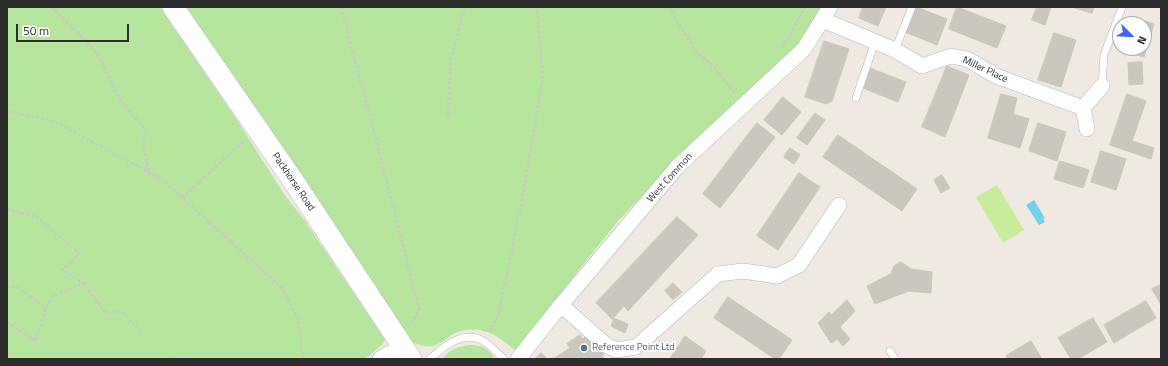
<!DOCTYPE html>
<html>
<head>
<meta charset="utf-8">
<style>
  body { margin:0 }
  #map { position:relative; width:1168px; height:366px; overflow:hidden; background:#efe9e1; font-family:"Titillium Web",sans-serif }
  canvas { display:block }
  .frame { position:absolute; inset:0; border:8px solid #2e2e2e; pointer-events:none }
  .north { position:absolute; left:1112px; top:16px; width:40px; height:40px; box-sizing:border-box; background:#fff; border:1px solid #ababab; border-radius:50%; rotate:114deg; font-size:11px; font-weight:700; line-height:16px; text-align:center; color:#2e2e2e }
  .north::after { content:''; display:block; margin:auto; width:14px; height:18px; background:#4264fb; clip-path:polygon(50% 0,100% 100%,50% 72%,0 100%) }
  .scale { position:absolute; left:16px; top:24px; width:113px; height:18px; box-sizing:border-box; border:2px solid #2e2e2e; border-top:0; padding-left:5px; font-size:12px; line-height:14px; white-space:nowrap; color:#2e2e2e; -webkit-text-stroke:3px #fff; paint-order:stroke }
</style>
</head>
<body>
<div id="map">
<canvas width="1168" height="366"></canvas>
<div class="frame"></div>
<div class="north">N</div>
<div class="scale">50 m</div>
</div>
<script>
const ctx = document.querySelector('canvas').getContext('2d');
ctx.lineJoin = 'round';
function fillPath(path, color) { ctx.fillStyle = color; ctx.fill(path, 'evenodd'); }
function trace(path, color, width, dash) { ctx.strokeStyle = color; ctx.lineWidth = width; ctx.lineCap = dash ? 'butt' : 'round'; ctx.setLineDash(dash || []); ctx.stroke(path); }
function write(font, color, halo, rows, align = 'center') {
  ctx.font = font + ' "Titillium Web",sans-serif'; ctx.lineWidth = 3.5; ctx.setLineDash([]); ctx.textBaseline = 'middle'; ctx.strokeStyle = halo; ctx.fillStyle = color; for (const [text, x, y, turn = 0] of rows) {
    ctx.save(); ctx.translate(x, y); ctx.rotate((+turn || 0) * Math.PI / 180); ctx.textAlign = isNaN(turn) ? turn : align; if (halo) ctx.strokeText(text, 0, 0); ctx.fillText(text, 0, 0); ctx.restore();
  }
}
fillPath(new Path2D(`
  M7 7H160L237 120 284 194 305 221 385 339 383 344 365 359H7Z
  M183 7H823L802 41 674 163 618 221 515 350C506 343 495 333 483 331 474 328 461 330 453 334 448 337 444 341 440 343 430 349 420 346 410 341Z
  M470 345C480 345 491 349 494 359H443C448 349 460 346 470 345Z`), '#b6e59e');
fillPath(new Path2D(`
  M997 185 1024 230 1003 243 976 197Z`), '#c9ec9a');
fillPath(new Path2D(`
  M1034 200 1045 218 1043 219 1045 222 1039 225 1026 205Z`), '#75cff0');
const building = new Path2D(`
  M863 7H886L878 26 859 18Z
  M916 7 947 19 937 45 905 32Z
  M957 7 1006 26 997 48 949 29Z
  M1037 7H1051L1045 25 1032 20Z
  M1072 7H1094L1092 13Z
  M1134 17 1154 24 1144 57 1123 51 1124 48H1144V24H1132Z
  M1054 33 1076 40 1061 87 1038 80Z
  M824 41 849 49 832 101 826 104 805 97Z
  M1142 62 1143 84 1129 85 1128 63Z
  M947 66 969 75 945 137 922 127Z
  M870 68 906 82 898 102 863 88Z
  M1001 94 1017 98 1013 114 1029 119 1020 148 988 138Z
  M1127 94 1146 101 1132 141 1154 148 1151 159 1110 145Z
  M783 97 801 112 782 135 764 120Z
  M815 113 825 120 807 145 797 138Z
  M757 123 775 137 720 208 703 194Z
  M1038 123 1066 132 1057 161 1029 151Z
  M838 135 917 189 902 211 823 157Z
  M790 148 800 155 794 164 784 157Z
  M1101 151 1126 159 1116 190 1091 182Z
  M1060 161 1089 170 1083 188 1054 179Z
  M799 173 820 187 778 250 757 236Z
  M942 175 950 188 941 193 934 180Z
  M677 217 698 235 628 311 624 306 613 318 628 324 625 333 611 326 613 320 596 303Z
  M901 262 911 269 932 272 931 293 909 291 875 304 867 286 891 274 894 266Z
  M673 283 682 292 673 300 665 291Z
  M1160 285 1161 288V305L1152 289Z
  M728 297 792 340 779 359H775L714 318Z
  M847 300 855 311 840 327 850 339 843 346 837 339 831 343 818 323 829 312 831 315Z
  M1146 301 1156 318 1114 343 1104 325Z
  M1093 318 1107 342 1078 359H1071L1058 338Z
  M580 335 582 339 587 336 595 347 597 346 604 355H602L604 359H553L570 348 567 344Z
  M685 336 706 351 701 359H670Z
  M1031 341 1042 359H1007L1006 356Z
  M541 353 548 359H535Z`);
fillPath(building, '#cbc7bf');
trace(building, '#cbc5ba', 1);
const service = new Path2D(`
  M895 50 912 7
  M1102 86 1104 55 1122 7
  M856 98 875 42
  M890 351 895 359
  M430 359C445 345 465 329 485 342 492 347 498 354 504 359`);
const minor = new Path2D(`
  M823 20 895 50 922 66 951 56 967 59 996 76 1083 108 1102 86
  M1083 108 1087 129
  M561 305 606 345 616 350 636 347 718 274 743 271 777 276 799 265 839 205
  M380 359 402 346
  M518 359 561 305 677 167 804 49 830 7`);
const secondary = new Path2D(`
  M173 7 292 179 411 359`);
trace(service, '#b4b7c1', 8);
trace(minor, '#b4b7c1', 16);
trace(secondary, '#b4b7c1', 22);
trace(new Path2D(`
  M52 7 79 34 98 55 121 102 146 130 143 142 149 172
  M342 7 348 35 377 143 419 309 410 325
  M670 7 679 25 696 51 715 68 734 93
  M782 48 805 7
  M7 111 53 121 149 172 167 184 282 288 298 318 303 359
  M448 115 451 58 465 7
  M182 198 245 140
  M7 209 37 217 80 254 62 270 83 283
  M7 286 19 288 46 308
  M7 322 36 341 46 308 52 297 83 283 106 313 120 311 141 331
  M489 332 499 312 524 189 543 77 537 7
  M138 359 175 358 210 359`), '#c9c9c9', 2.5, [3, 2]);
trace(service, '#fff', 7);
trace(minor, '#fff', 15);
trace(secondary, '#fff', 21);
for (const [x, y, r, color] of [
  [584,348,4,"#5c6f8a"]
]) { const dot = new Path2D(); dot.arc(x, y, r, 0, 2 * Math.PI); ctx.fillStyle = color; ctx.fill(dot); trace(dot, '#fff', 1.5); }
write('10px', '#2e2e2e', '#fff', [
  ["Miller Place",985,70,25],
  ["West Common",670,178,-48],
  ["Packhorse Road",293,182,56]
]);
write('10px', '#4e5e75', '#fff', [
  ["Reference Point Ltd",592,348]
], 'left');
</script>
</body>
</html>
